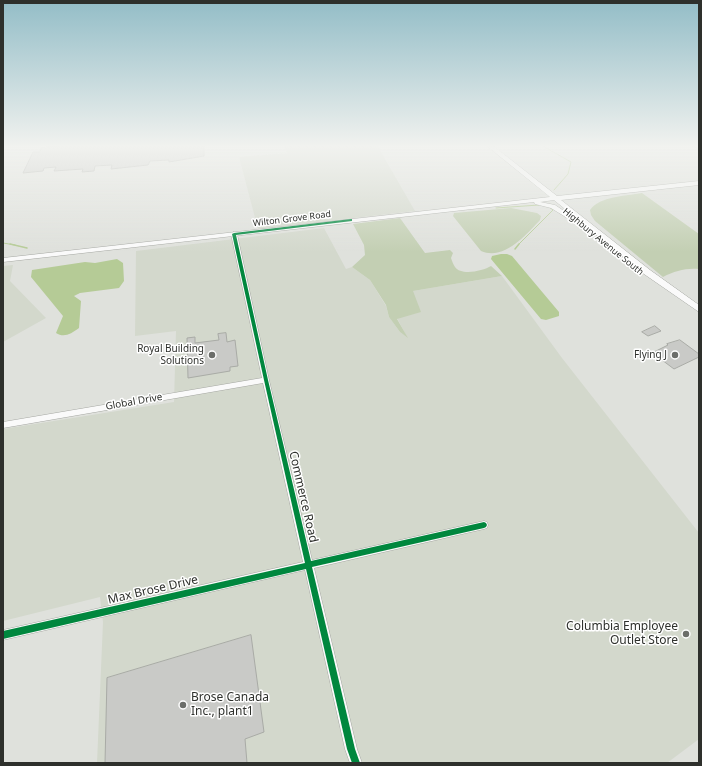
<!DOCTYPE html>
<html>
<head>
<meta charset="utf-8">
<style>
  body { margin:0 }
  #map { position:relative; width:702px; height:766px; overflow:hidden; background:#dfe1dc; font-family:"Noto Sans",sans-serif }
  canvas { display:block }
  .frame { position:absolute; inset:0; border:4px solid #2e302c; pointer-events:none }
</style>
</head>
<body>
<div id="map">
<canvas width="702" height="766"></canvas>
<div class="frame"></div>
</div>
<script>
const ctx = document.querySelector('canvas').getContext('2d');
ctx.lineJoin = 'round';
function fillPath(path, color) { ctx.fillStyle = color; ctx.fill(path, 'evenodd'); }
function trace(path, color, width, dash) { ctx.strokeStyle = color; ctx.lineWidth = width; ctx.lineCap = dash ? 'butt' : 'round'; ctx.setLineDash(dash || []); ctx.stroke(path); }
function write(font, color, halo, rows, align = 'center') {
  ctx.font = font + ' "Noto Sans",sans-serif'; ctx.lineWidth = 3; ctx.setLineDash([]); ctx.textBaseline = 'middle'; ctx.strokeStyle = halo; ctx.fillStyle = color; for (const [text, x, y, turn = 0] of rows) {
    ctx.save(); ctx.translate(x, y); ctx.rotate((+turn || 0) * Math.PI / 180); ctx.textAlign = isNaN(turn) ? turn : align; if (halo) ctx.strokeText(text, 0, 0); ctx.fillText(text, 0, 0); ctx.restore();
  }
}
fillPath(new Path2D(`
  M306 145H377L415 211 258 229 239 157 287 153 285 146Z
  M324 228 346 269 352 267 370 280 386 306 389 317 400 332 407 337 397 318 413 291 502 276 562 358 699 533V739L667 763H97L103 622 100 597 3 621V429L174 402 176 331 135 336 136 251Z
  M13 265 10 281 46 318 3 342V266Z`), '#d3d8cc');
fillPath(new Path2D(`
  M642 193 699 234V269C685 268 675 271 663 277L595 221 591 215 590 210C600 196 626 196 642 193Z
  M511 208 537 213 541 216 540 220C526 235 504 261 481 251L453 216 454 213Z
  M400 218 425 253 450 250 453 253 451 258C452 261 453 264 455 267 461 276 483 271 491 266L502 276 413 291 421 312 397 319 408 338 400 332 389 317 386 305 370 280 352 267 365 255 364 245 353 224Z`), '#c3cfb3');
fillPath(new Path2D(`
  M501 254H507L512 256 559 312V316L546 320 541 319 491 259 492 256Z
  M117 259 123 263 124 281 119 288 80 293 74 296 81 301 79 328C71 334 64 338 56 333L63 316 31 277 32 270 85 262 95 263Z`), '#b5cb96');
trace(new Path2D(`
  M541 145 571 162 568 174 554 190
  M690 145 699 149
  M496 208 539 205
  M3 243 15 245
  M518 245 553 210 549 207`), '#b5cb96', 1);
trace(new Path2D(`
  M10 244 27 248
  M515 249 519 244`), '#b5cb96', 1.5);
const building = new Path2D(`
  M66 145H204V156L169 162V160L150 161 148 165 111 169 112 165 95 166 94 171 82 172 83 169 54 171 56 167 44 168 43 171 23 173 33 152H40L41 148Z
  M655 326 661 331 648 336 642 332Z
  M226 333 227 342 235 340 238 366 230 367V371L188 378 187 338 195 337V343L219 340 218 334Z
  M680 340 699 354V357L674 369 658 357 656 358 650 354 668 345 667 344Z
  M251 635 264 732 245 739 247 763H105L107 678Z`);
fillPath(building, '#c9cac7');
trace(building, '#a9aba6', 1);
const minor = new Path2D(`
  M234 232 237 234 269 380 312 560 484 521 487 522 488 525 487 528 484 529 314 568 357 749 362 763H350L345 749 305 570 3 640V630L303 562 263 383 3 428V422L262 378 231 234Z`);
const major = new Path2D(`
  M486 145H492L557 196 699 181V185L561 200 650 270 699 305V312L644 274 554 200 540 202 555 205 576 219V221H572L551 208 535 204 534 202 3 262V258L550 197Z`);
trace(minor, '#a5a7a2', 1);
trace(major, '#a5a7a2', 1);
fillPath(minor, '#fafafa');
fillPath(major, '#fafafa');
fillPath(new Path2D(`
  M351 219H352V221L236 235 268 380 311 561 484 522 486 523 487 525 486 527 484 528 312 567 355 749 360 763H352L347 749 306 569 3 639V631L305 563 264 380 232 234 234 233Z`), '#00873e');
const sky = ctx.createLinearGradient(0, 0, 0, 252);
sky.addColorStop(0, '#93bdc7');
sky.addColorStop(0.58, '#f1f2ef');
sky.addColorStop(1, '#f1f2ef00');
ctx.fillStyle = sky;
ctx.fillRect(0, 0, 702, 252);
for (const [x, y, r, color] of [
  [212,355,4,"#6c6e6a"],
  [675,355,4,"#6c6e6a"],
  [686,634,4,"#6c6e6a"],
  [183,705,4,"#6c6e6a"]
]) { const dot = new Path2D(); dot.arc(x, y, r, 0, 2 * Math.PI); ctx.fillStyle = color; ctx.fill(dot); trace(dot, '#fff', 1.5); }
write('9px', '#2e302c', '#fff', [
  ["Wilton Grove Road",292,219,-7],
  ["Highbury Avenue South",603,242,39]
]);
write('10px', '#2e302c', '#fff', [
  ["Royal Building",204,349],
  ["Solutions",204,361],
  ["Flying J",667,355]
], 'right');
write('10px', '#2e302c', '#fff', [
  ["Global Drive",134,402,-10]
]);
write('12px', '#2e302c', '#fff', [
  ["Commerce Road",303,497,77],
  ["Max Brose Drive",153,590,-13]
]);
write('12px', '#2e302c', '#fff', [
  ["Columbia Employee",678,627],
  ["Outlet Store",678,641],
  ["Brose Canada",191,698,"left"],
  ["Inc., plant1",191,712,"left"]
], 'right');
</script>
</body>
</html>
